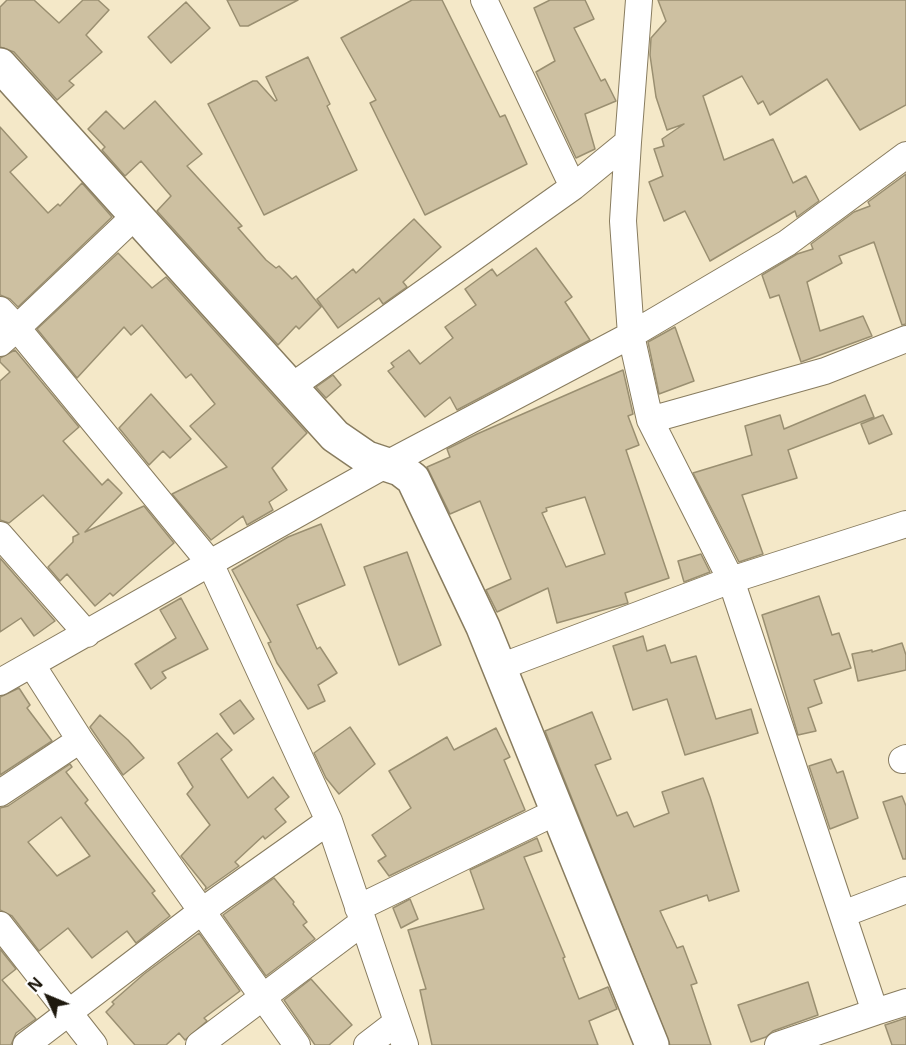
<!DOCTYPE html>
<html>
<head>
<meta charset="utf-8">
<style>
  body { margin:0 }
  #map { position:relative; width:906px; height:1045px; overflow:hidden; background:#f4e8c8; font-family:"Open Sans",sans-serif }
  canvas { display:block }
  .north { position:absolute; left:18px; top:967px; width:60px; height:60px; -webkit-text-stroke:4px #fff; paint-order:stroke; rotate:314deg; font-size:16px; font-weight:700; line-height:24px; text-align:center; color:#1e190e }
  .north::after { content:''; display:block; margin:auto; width:21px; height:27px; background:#1e190e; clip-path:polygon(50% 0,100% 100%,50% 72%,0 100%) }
</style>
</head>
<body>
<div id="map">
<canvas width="906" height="1045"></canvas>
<div class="north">N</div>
</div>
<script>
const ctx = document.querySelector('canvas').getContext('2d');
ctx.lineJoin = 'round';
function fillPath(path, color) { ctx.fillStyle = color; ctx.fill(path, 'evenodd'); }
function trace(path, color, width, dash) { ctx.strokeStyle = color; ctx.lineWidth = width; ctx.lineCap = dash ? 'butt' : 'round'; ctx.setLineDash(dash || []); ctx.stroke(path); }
const building = new Path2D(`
  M7 0H34L59 23 83 0H98L109 10 86 35 102 52 69 81 74 85 57 100 14 52 0 47V7Z
  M227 0H298L248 26H240Z
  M412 0H442L500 117 505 115 527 164 425 215 370 103 376 100 341 38Z
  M550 0H585L594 19 574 28 601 81 605 79 616 101 585 114 595 149 576 158 536 72 555 61 534 8Z
  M658 0H906V105L860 130 827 79 770 115 763 101 758 104 742 76 703 96 724 160 773 139 793 183 806 176 819 201 797 217 795 211 710 261 685 211 664 221 649 182 663 176 654 149 664 146 662 139 684 124 667 130 656 97 650 55 651 38 666 21Z
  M186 2 210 28 171 63 148 37Z
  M308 57 330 104 327 106 357 170 264 215 208 104 253 81H257L275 101 277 100 266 77Z
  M155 101 202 154 187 166 242 226 238 228 266 260 276 268 279 266 292 279 296 276 321 307 299 329 296 326 278 345 157 211 171 196 141 161 125 176 102 150 105 147 88 129 106 111 124 129Z
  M0 127 27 157 10 172 48 213 58 204 60 206 82 183 112 217 18 307 10 299 0 295Z
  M906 174V324L902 325 874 242 839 256 842 263 807 282 820 331 863 316 872 336 801 362 779 295 770 298 762 275 797 254 813 249 811 244 854 212 870 206 868 202Z
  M414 219 441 247 403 282 407 287 383 304 379 298 338 328 317 299 353 269 356 273Z
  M536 248 572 297 565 302 590 340 457 410 450 397 425 417 388 371 394 367 391 363 409 350 420 364 453 338 445 327 476 305 465 289 492 269 497 276Z
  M118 253 152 288 166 277 307 433 272 468 287 490 269 502 273 510 247 525 243 516 211 540 172 494 227 467 190 426 215 404 191 374 186 378 142 325 131 335 124 327 77 378 37 329Z
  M675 327 694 381 659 394 648 342Z
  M15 350 79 427 63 441 102 485 108 479 122 493 85 532 144 506 174 543 113 596 110 593 95 606 67 574 60 581 48 567 73 542V537L79 534 43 495 9 523 0 520V381L10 372 0 362V358Z
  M623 370 633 414 628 416 639 445 626 450 669 578 625 593 628 603 557 623 548 588 497 612 486 590 511 579 480 501 450 514 427 467 450 457 447 449 477 434ZM585 497 605 554 566 567 542 513 547 511 546 508Z
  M333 375 341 385 326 398 316 387Z
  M151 394 191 439 170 458 163 451 149 465 119 428Z
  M865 395 874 417 788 450 797 478 742 495 763 554 739 562 693 473 752 455 745 426 780 415 784 429Z
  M883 415 892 434 869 444 861 424Z
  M321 524 345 585 297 605 317 649 320 647 337 673 318 685 325 701 308 709 277 663 268 643 271 642 232 570 288 537Z
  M407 552 441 645 399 665 364 567Z
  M701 554 710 572 684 582 678 561Z
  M0 558 55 621 34 636 21 618 0 632Z
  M819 596 832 635 839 633 851 668 814 680 822 703 808 708 816 731 798 735 762 615Z
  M181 598 208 649 162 672 166 678 151 689 135 664 176 638 160 610Z
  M643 636 647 651 665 645 671 663 696 656 716 719 751 709 758 733 685 755 667 699 633 710 613 646Z
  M902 643 906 655V670L858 681 852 654 872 650V652Z
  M19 688 30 705 27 708 52 741 0 775V697Z
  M240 700 254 719 234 734 220 714Z
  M592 712 611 759 595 765 617 816 627 812 634 827 669 813 662 792 703 778 710 797 739 891 709 901 707 895 660 911 677 948 683 946 697 983 691 985 711 1045H670L545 731Z
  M100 715 128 740 144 758 123 775 90 727Z
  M350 727 375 764 339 794 326 778 314 753Z
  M496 728 510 757 504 760 525 810 389 876 378 861 386 856 372 835 411 808 389 771 447 737 454 750Z
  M217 733 232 750 221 759 248 798 273 777 289 797 275 809 286 822 265 839 263 836 235 862 239 866 205 890 206 887 181 856 210 825 187 794 193 787 178 763Z
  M831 759 837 773 843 771 858 818 830 829 809 766Z
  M70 764 72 767 66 772 88 800 85 803 155 891 152 893 170 916 136 943 127 931 92 958 68 928 39 951 12 916 0 910V808L8 806ZM61 817 90 856 57 876 28 842Z
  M902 796 906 806V859H903L883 802Z
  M537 838 542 851 524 857 565 957 563 958 579 999 608 987 617 1009 589 1021 598 1045H432L420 990 426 989 408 930 484 909 470 870Z
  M274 878 294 902 293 904 307 922 303 925 315 939 266 976 223 915Z
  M410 899 418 919 401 928 393 908Z
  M199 933 240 991 204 1018 207 1021 185 1040 179 1033 166 1045H135L106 1012 114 1004 112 1002 144 974Z
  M0 949 16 969 2 980 36 1019 16 1033 11 1045H0Z
  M311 979 352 1025 329 1045H315L284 1000Z
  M808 982 818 1015 773 1031 766 1037 751 1042 738 1005Z
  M906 1018V1045H892L885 1025Z`);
fillPath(building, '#cdc0a1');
trace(building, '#9a8f71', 1.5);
const street = new Path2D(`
  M484 0 573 187
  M628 142 623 221 631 335 787 243 906 155
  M0 310 17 328 136 215
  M906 339 825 371 650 420 731 580 875 1012 906 1002
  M0 343 17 328 210 563 0 682
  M291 387 573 187 628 142 639 0
  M0 535 87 634
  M32 665 80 740
  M500 667 731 580 906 524
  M902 760 906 758
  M0 793 80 740 297 1045
  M358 908 558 811
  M843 914 906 890
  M0 925 94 1045
  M26 1045 202 911 329 821
  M199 1045 363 922
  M367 1045 397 1022
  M405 1045 329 821 210 563 387 464 631 335 650 420
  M778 1045 875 1012`);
const secondary = new Path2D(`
  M0 65 335 436 367 458 400 469 413 479 483 627 652 1045`);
trace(street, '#887c5f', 28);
trace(secondary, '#887c5f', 36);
trace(street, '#fff', 26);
trace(secondary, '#fff', 33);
</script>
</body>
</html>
